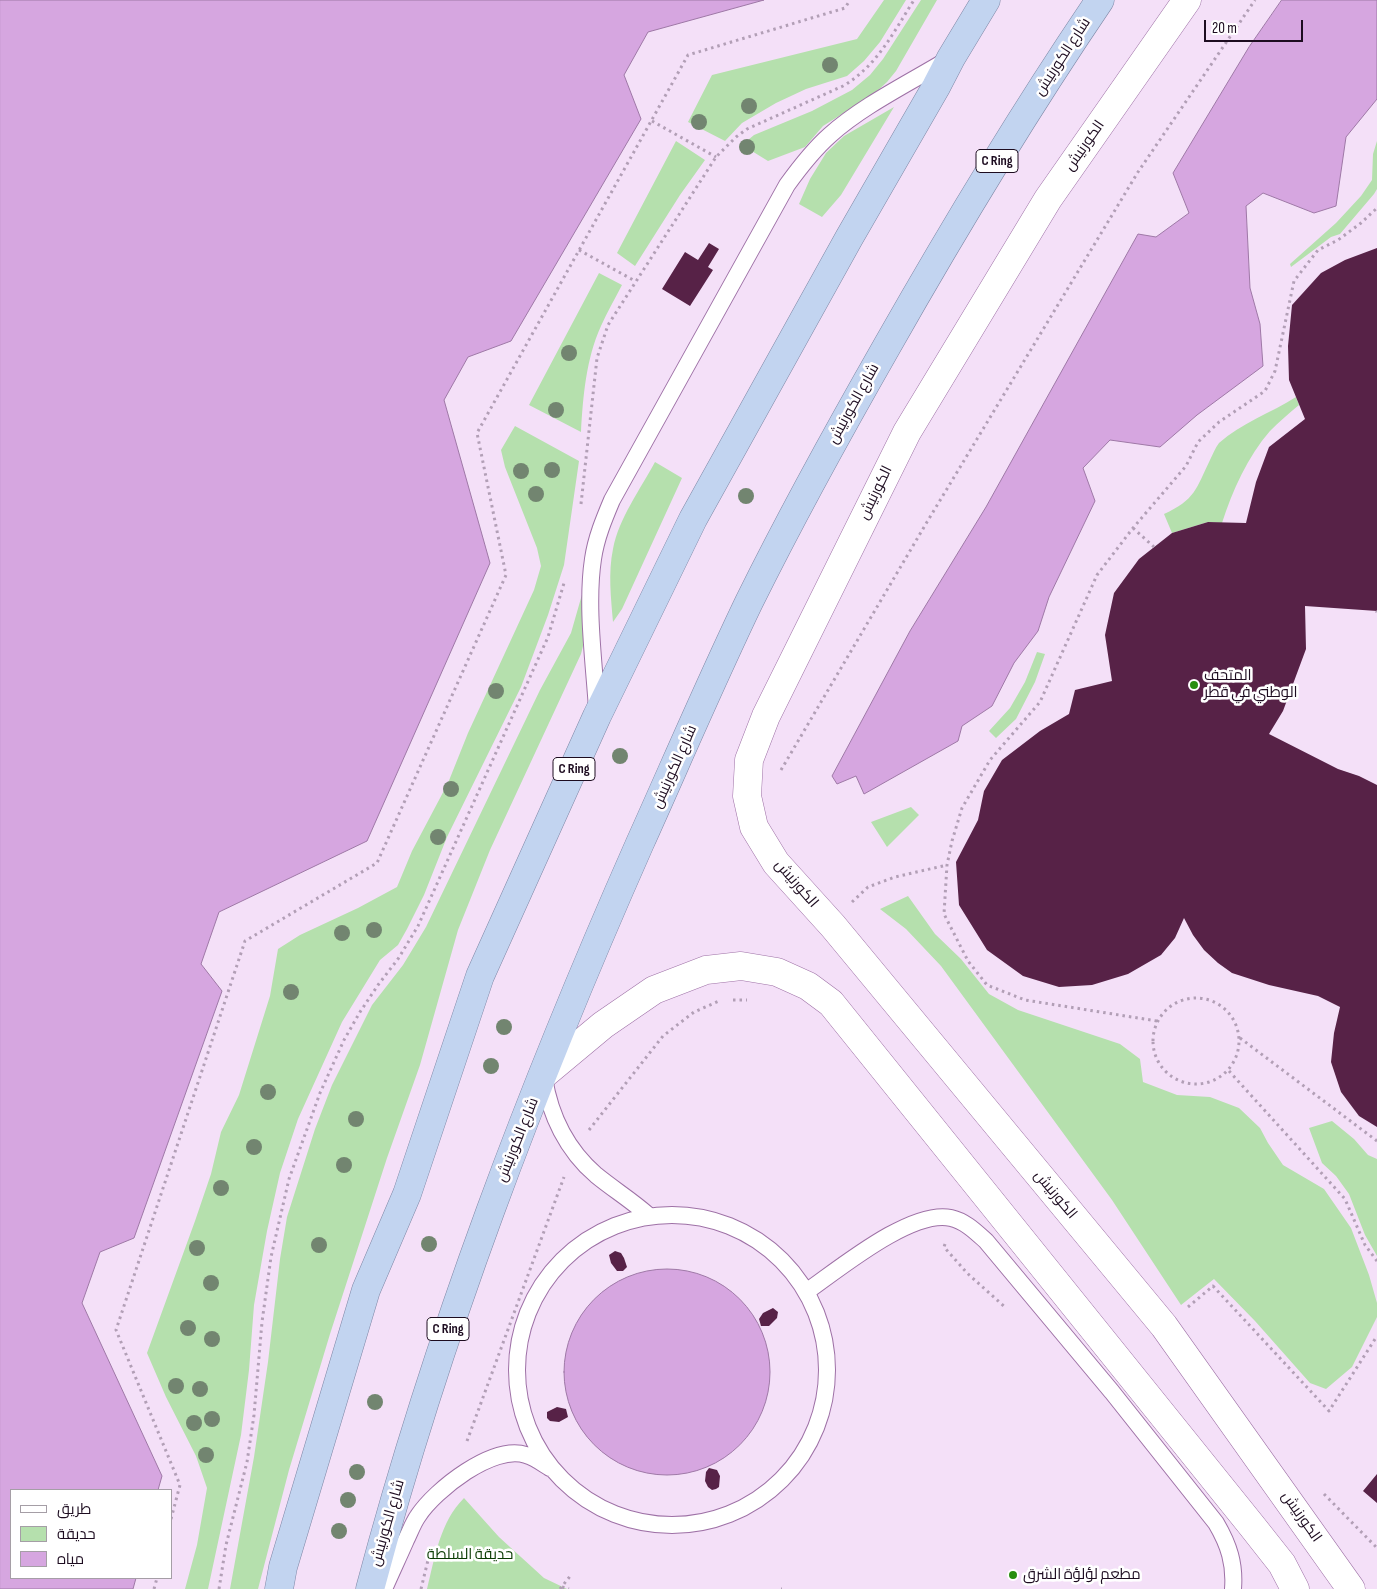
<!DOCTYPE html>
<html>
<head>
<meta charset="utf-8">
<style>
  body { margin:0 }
  #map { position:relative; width:1377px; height:1589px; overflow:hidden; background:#f4e0f8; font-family:"Sofia Sans Condensed",Cairo,sans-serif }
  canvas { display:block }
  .legend { position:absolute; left:10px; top:1489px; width:162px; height:90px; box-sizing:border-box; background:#fff; border:1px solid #a59ea6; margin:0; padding:6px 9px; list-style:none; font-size:15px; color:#1d0c20 }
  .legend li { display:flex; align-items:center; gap:10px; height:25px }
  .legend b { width:25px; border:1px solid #a59ea6 }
  .scale { position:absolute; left:1204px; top:20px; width:99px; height:22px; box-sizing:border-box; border:2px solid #1d0c20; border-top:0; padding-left:6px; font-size:15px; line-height:18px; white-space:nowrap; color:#1d0c20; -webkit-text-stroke:4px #fff; paint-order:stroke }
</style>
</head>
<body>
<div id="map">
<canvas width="1377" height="1589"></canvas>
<ul class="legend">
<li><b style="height:6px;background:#fff"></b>طريق</li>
<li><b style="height:14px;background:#b5e0ad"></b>حديقة</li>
<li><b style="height:14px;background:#d6a6e0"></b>مياه</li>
</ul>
<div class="scale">20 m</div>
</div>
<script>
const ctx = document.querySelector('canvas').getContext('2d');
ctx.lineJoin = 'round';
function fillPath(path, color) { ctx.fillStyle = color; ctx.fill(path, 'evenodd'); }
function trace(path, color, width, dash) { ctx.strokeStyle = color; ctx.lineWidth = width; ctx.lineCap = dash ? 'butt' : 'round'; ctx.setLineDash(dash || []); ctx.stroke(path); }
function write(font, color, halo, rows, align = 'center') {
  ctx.font = font + ' "Sofia Sans Condensed",Cairo,sans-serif'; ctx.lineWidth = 5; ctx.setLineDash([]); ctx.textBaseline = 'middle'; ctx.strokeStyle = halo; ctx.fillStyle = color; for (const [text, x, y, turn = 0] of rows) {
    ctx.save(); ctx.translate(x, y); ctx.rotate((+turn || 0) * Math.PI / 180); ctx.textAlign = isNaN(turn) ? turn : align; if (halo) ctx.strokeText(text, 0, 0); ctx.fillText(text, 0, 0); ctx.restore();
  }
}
fillPath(new Path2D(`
  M884 0H906L880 42 864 61 847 76 806 89 776 103 742 123 725 141 688 122 712 75 857 39Z
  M921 0H937L896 71 887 82 874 94 823 126 805 147 768 161 742 145 754 135 812 111 852 90 870 75 883 59Z
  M894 107 841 195 822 217 799 204 810 179 826 153 844 136Z
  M676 141 705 160 680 195 635 266 617 253Z
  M1377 141V189L1374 194 1340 234 1331 237 1291 267 1290 264 1336 223 1361 196 1372 180 1373 154Z
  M599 273 622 285C615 299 607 312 601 326 586 359 583 397 581 432L529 405Z
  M1296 397 1299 405C1289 413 1279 422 1270 431 1248 456 1232 491 1222 523L1208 522 1172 533 1164 514C1195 500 1196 489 1210 460 1213 454 1215 448 1219 443 1241 423 1271 413 1296 397Z
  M515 426 579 461 564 565 548 615 521 687 447 837 424 895 407 929 398 945 380 960 342 1022 298 1119 280 1173 267 1231 254 1305 249 1370 241 1435 208 1589H185L197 1545 207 1488 196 1456 166 1397 147 1353 195 1221 211 1174 221 1132 239 1095 270 996 278 949 300 935 358 908 397 887 412 851 448 783 468 733 534 590 541 566 537 548 505 467 501 450Z
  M655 462 682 478 622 609 613 622C611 598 608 573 613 549 619 518 640 490 655 462Z
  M585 584 589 622 581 654 490 850 458 930 420 1065 387 1158 330 1334 289 1470 258 1589H230L254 1457 268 1362 280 1259 287 1217 315 1129 332 1085 372 1005 403 965 426 927 540 690 571 633Z
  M1037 652 1045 654 1035 682 1016 719 996 738 989 731 1010 708 1025 682Z
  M911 807 919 815 887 847 871 822Z
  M908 896 935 934 961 959 989 994 1018 1010 1120 1044 1140 1059 1143 1082 1177 1095 1210 1097 1239 1108 1260 1128 1268 1143 1283 1165 1324 1189 1351 1228 1369 1275 1377 1303V1317L1352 1367 1326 1389 1310 1383 1255 1321 1214 1279 1181 1305 1112 1200 941 966 906 929 880 909Z
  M1332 1121 1354 1139 1368 1155 1377 1159V1256L1365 1235 1349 1194 1336 1176 1322 1163 1309 1128Z
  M464 1498 499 1537 544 1578 567 1589H427C435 1557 440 1522 464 1498Z`), '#b5e0ad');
const water = new Path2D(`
  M0 0H764L648 32 624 75 641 119 511 341 468 357 444 400 490 563 367 841 219 912 201 964 222 991 134 1238 100 1252 82 1303 162 1476 158 1490H11V1578H136L133 1589H0Z
  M1282 0H1377V99L1346 137 1336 206 1314 213 1263 193 1246 206 1250 288 1260 324 1263 366 1197 415 1160 447 1110 440 1083 468 1095 501 1049 597 1038 631 1014 663 992 706 962 726 958 741 864 794 856 776 837 784 832 776 910 631 986 507 1138 234 1156 237 1189 213 1173 173 1249 47Z
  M564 1372a103 103 0 1 1 206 0a103 103 0 1 1-206 0Z`);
fillPath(water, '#d6a6e0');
trace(water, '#9e78a6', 1);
fillPath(new Path2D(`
  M709 243 719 249 708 267 713 270 690 306 662 289 685 252 698 260Z
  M1377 248V611L1305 606 1306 649 1283 711 1269 734 1338 769 1359 776 1377 785V1127L1359 1116 1341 1092 1331 1062 1334 1033 1340 1007 1318 996 1269 985 1232 973 1218 963 1204 950 1193 935 1184 918 1175 938 1161 955 1128 974 1092 985 1059 987 1023 976 987 950 959 905 956 862 978 820 984 791 1002 760 1040 731 1069 714 1075 690 1112 681 1105 635 1114 593 1139 559 1172 533 1208 522 1246 523 1256 482 1269 447 1305 419 1289 380 1288 346 1292 305 1321 273 1345 260Z
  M615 1251 621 1253 624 1258 627 1267 623 1271H617L611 1263 609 1255Z
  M773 1308 778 1312 777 1318 769 1326H761L759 1319 763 1313Z
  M557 1407 566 1409 568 1417 559 1422 550 1421 547 1418V1412Z
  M709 1468 717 1470 720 1476 719 1487 716 1489 712 1490 708 1487 705 1481 706 1472Z
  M1377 1474V1503L1363 1491Z`), '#572247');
const service = new Path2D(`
  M597 709C594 662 586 605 593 559 596 538 604 519 612 500L787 185C800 167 813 150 830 135 862 106 909 83 947 60
  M544 1078C550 1115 567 1150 596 1175 613 1189 631 1200 648 1215
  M517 1370a155 155 0 1 1 310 0a155 155 0 1 1-310 0Z
  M806 1292C838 1270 911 1209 951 1218 965 1221 976 1232 986 1241L1112 1392 1216 1523C1229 1545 1235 1564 1233 1589
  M384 1589C391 1573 399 1556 406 1540 410 1532 413 1523 418 1516 435 1490 493 1444 526 1455 534 1457 542 1463 550 1468`);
const minor = new Path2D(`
  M1187 0 1048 199 907 432 766 716 749 760 747 796 754 827 776 863 833 926 1164 1326 1351 1589
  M543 1075 603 1025 654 990 706 970 741 966 777 972 808 986 831 1003 1252 1526 1282 1564 1295 1589`);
const trunk = new Path2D(`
  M279 1589 283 1567 366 1290 407 1194 480 976 597 716 693 519 849 238 936 87 951 58 986 0
  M370 1589C438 1333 533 1085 640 843 676 763 711 681 749 602 792 515 839 430 887 346 954 228 1024 112 1100 0`);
trace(service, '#9e71a6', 18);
trace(minor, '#9e71a6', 29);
trace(trunk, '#7e87a5', 29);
trace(new Path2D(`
  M652 121 716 157
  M579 250 635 281
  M581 504 597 358 608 325 716 157 736 137 747 129 843 86C877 66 893 33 914 0
  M1133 528 1154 547
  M1376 611 1377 612
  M781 770 927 522 1138 172 1255 0
  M852 902 868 887 895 877 947 865
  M1153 1041a43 43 0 1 1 86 0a43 43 0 1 1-86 0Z
  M733 1000H747
  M1157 1021 1025 1000 987 985 968 961 944 914 947 865 952 841 962 808 990 760 1040 702 1097 575 1133 528 1186 466 1198 442 1219 422 1265 391 1275 371 1294 281 1318 250 1338 240 1361 223 1377 208
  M1240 1038 1377 1141
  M1229 1071 1345 1199 1365 1245 1377 1261
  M589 1130 663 1036 694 1012 719 1001
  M945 1244 944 1247 967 1273 1006 1308
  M1188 1307 1213 1286 1329 1411 1377 1336
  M467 1441 564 1177
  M1324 1494 1377 1548
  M171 1519 180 1485 116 1330 245 941 377 863 506 575 477 433 688 55 845 8 850 0
  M562 1587 569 1589
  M154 1589 157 1578
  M219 1589 226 1545 247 1462 254 1415 262 1322 271 1257 289 1179 320 1093 344 1040 360 1012 378 985 398 959 418 926 548 637 564 583
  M421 1589 429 1556
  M560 1589 571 1575
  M781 1589H782`), '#b29fb6', 3, [2.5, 4]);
trace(service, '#fff', 16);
trace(minor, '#fff', 28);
trace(trunk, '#c2d4f0', 28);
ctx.fillStyle = '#728570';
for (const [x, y] of [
  [830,65],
  [749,106],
  [699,122],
  [747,147],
  [569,353],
  [556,410],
  [552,470],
  [521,471],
  [536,494],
  [746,496],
  [496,691],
  [620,756],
  [451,789],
  [438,837],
  [374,930],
  [342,933],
  [291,992],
  [504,1027],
  [491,1066],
  [268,1092],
  [356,1119],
  [254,1147],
  [344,1165],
  [221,1188],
  [429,1244],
  [319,1245],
  [197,1248],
  [211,1283],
  [188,1328],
  [212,1339],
  [176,1386],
  [200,1389],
  [375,1402],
  [212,1419],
  [194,1423],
  [206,1455],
  [357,1472],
  [348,1500],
  [339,1531]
]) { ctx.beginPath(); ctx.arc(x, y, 8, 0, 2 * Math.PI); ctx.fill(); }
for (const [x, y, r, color] of [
  [1194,685,5,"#278e0e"],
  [1013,1575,5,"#278e0e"]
]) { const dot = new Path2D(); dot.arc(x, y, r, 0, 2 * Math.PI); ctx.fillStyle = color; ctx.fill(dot); trace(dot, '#fff', 2); }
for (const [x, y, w] of [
  [997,161,42],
  [574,769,42],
  [448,1329,42]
]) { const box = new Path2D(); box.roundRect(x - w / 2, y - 11.5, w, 23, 4); ctx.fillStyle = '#fff'; ctx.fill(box); trace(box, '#1d0c20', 1); }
write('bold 14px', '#1d0c20', null, [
  ["C Ring",997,161],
  ["C Ring",574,769],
  ["C Ring",448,1329]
]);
write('15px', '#1d0c20', '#fff', [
  ["شارع الكورنيش",1063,57,-57],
  ["الكورنيش",1085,146,-55],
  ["شارع الكورنيش",854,404,-61],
  ["الكورنيش",876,493,-64],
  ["شارع الكورنيش",675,767,-66],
  ["الكورنيش",796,884,49],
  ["شارع الكورنيش",518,1140,-68],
  ["الكورنيش",1055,1195,50],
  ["الكورنيش",1301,1517,55],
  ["شارع الكورنيش",388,1523,-74]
]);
write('15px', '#1d0c20', '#fff', [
  ["المتحف",1204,676],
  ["الوطني في قطر",1204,693],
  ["مطعم لؤلؤة الشرق",1023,1575]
], 'left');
write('15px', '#083a00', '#fff', [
  ["حديقة السلطة",470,1555]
]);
</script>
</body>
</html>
